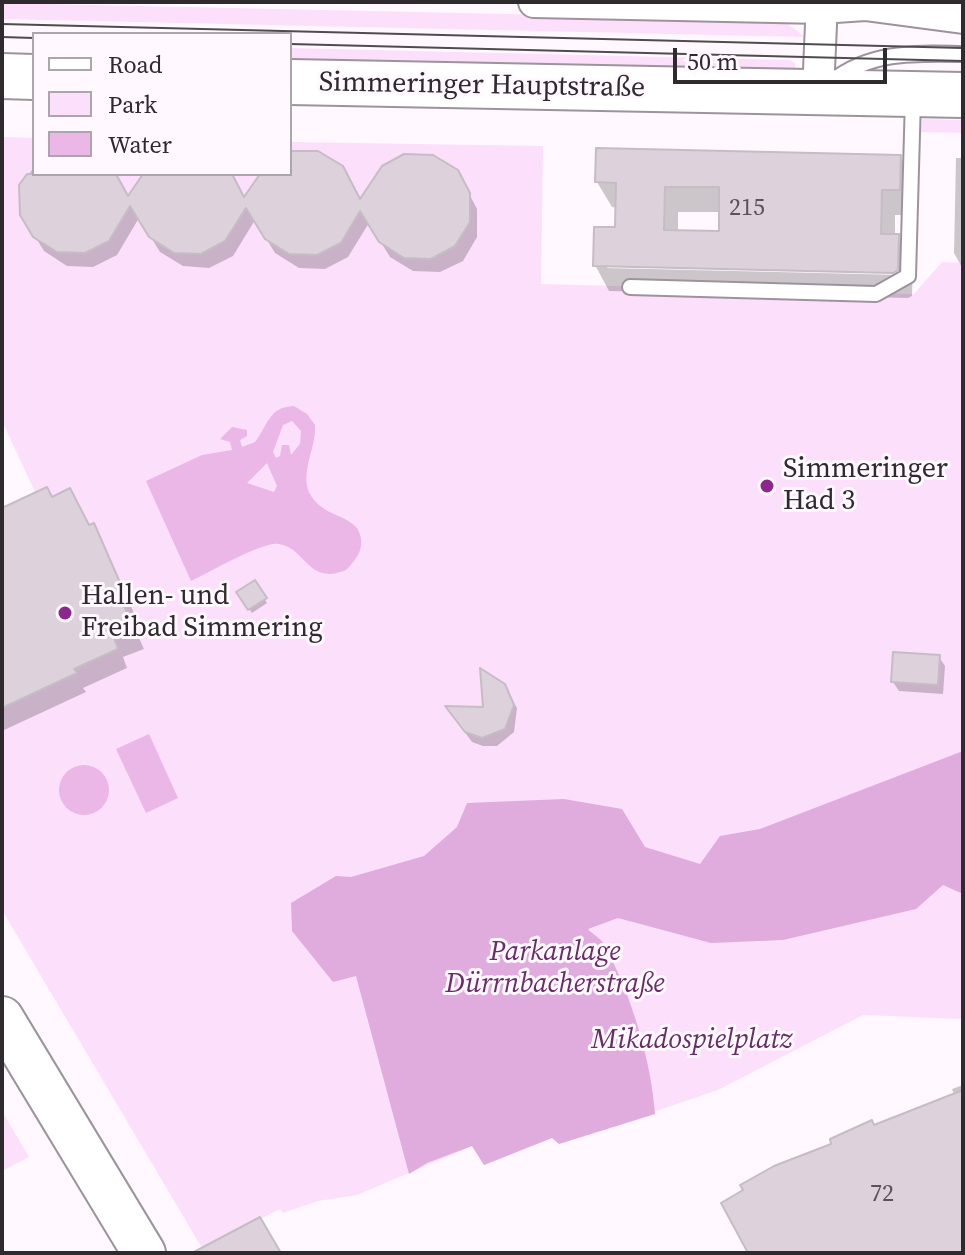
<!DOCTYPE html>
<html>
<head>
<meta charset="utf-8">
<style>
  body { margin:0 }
  #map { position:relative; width:965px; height:1255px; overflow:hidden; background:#fff8fe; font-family:"Source Serif 4",serif }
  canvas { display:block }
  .frame { position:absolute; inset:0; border:4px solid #2e2a2e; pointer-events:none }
  .legend { position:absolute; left:32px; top:32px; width:260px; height:144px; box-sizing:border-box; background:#fff8fe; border:2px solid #aba6ab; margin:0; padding:10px 14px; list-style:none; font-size:24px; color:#2e2a2e }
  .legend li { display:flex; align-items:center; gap:16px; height:40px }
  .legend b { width:40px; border:2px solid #aba6ab }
  .scale { position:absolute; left:673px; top:48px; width:214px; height:36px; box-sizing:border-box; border:4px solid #2e2a2e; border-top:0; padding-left:10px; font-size:24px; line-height:28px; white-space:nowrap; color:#2e2a2e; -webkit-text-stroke:6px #fff8fe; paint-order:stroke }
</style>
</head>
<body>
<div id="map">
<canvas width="965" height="1255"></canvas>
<div class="frame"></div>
<ul class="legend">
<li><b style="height:10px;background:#fff"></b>Road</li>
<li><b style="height:22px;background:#fcdffa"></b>Park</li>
<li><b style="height:22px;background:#eab7e7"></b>Water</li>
</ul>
<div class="scale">50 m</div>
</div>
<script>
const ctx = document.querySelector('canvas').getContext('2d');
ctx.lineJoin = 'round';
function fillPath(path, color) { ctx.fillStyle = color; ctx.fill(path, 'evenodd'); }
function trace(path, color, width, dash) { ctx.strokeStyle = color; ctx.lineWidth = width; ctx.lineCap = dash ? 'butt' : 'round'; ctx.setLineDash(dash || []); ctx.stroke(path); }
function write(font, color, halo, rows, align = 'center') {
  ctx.font = font + ' "Source Serif 4",serif'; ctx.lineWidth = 6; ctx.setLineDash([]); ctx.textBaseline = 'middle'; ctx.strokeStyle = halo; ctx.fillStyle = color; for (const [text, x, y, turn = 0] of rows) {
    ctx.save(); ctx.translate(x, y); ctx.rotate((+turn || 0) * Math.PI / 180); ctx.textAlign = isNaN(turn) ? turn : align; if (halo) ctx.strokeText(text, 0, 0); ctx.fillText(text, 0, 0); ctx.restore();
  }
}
fillPath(new Path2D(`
  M2 3 783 20 805 37 2 19Z
  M290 48 789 60 795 63V72L290 60Z
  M922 119 963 120V133L921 132Z
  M2 137 34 138V174H290V142L543 146 541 284 914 294 942 262 963 263V1019L863 1015 718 1090 559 1144 552 1138 484 1165 472 1146 357 1195 318 1201 283 1213 280 1209 202 1248 2 910V508L35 492 2 421Z
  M2 1111 29 1157 2 1171Z`), '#fcdffa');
fillPath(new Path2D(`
  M963 751V894L943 885 916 909 783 940 711 943 618 918 588 929C592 934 602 939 605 946 631 995 651 1059 655 1114L559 1144 552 1138 484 1165 472 1146 427 1163 409 1174 356 976 333 982 292 931 291 903 336 876 351 877 424 856 457 827 467 803 564 799 622 809 645 847 700 864 720 836 760 829Z`), '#dfacdd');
fillPath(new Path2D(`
  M294 406 307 414 315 425C317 452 292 482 319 505 330 515 346 516 357 528 367 545 358 558 346 570 308 586 306 548 279 544 263 541 208 573 191 581L146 481 202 455 232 450 230 442 220 439 232 427 247 430V436L240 440 242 447 255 442C268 426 268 407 294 406ZM292 421 301 431 300 444 291 455 289 445H282L280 456 276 458 273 452 283 425ZM267 463 277 486 274 492 247 483Z
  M149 734 178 798 146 813 116 749Z
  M59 790a25 25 0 1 1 50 0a25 25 0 1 1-50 0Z`), '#eab7e7');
fillPath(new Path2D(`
  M290 153 360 202 465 186 477 209V237L463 261 440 272 413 271 390 257 369 223 348 257 325 269 299 268 275 253 255 220 233 256 209 268 183 266 160 252 139 218 117 255 93 267 67 266 44 251 22 215 21 186 34 167V174H115L128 200 146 174H230L245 200 262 174H290Z
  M900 157 915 182 914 215H895V236L913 261 912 296 908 298 609 291 595 265 617 229 618 208 612 207 597 182ZM678 212H721V233L678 232ZM607 264 903 271V275L607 268Z
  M956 158H963V269L954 253Z
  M52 499 89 527 93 525 134 613 129 616 144 649 123 657 127 668 83 688 86 692 2 731V510Z
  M254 583 267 603 252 613 239 593Z
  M939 657 945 666 943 694 899 691 893 682Z
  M504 685 517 708 514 732 497 746H483L472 742 453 716 485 709Z
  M963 1085V1253H751L874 1128 954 1095 952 1089Z`), '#0003');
const building = new Path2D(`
  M596 148 901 155 900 190H882L881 234H899L898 270 893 273 593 266 594 227H615L616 183 595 182ZM665 187H719V231L664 230Z
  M290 151H318L343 166 360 199 382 166 404 154 433 155 458 170 470 193V222L455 246 431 259 404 258 379 242 360 211 341 243 317 255 289 254 265 239 246 208 225 241 201 254 174 253 149 237 130 206 109 241 85 253 57 252 33 237 20 215 19 185 27 174H116L128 196 143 174H232L244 197 260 174H290Z
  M47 487 52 497 70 488 89 525 94 523 125 594 120 597 135 630 114 638 118 649 74 669 77 673 2 708V508Z
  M255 580 267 598 248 610 236 592Z
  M893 652 940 655 938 685 891 682Z
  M480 668 505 684 514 705 505 729 482 738 465 732 445 706 483 707Z
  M963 1090V1253H748L721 1203 743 1190 740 1185 774 1166 831 1144 830 1139 872 1120 874 1125Z
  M260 1217 281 1253H192Z`);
fillPath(building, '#ddd2dc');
trace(building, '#c6bcc6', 2);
const lane = new Path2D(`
  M831 82C870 51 914 53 963 54
  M630 287 876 294 908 276 913 98`);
const street = new Path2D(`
  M534 2 821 8 865 5 963 18
  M818 92 822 2`);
const secondary = new Path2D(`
  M2 1018 144 1253`);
const primary = new Path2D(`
  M2 76 34 77
  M290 82 963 95`);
trace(lane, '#9d939c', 18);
trace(street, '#9d939c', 34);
trace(secondary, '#9d939c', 46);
trace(primary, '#9d939c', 48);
trace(lane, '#fff', 14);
trace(street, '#fff', 30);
trace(secondary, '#fff', 42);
trace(primary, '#fff', 44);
trace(new Path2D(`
  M2 24 963 48
  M2 37 34 38
  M290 44 963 61`), '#4f4b4f', 2);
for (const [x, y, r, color] of [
  [767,486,8,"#8d278d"],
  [65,613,8,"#8d278d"]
]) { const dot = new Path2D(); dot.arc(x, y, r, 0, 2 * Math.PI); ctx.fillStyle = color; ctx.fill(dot); trace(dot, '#fff8fe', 3); }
write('24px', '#5a545a', null, [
  ["215",747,209],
  ["72",882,1195]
]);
write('28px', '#2e2a2e', '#fff8fe', [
  ["Simmeringer Hauptstraße",482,86,1]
]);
write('28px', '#2e2a2e', '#fff8fe', [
  ["Simmeringer",783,470],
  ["Had 3",783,502],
  ["Hallen- und",81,597],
  ["Freibad Simmering",81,629]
], 'left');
write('italic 28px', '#682c67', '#fff8fe', [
  ["Parkanlage",555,953],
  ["Dürrnbacherstraße",555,985],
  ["Mikadospielplatz",692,1041]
]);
</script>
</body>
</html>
